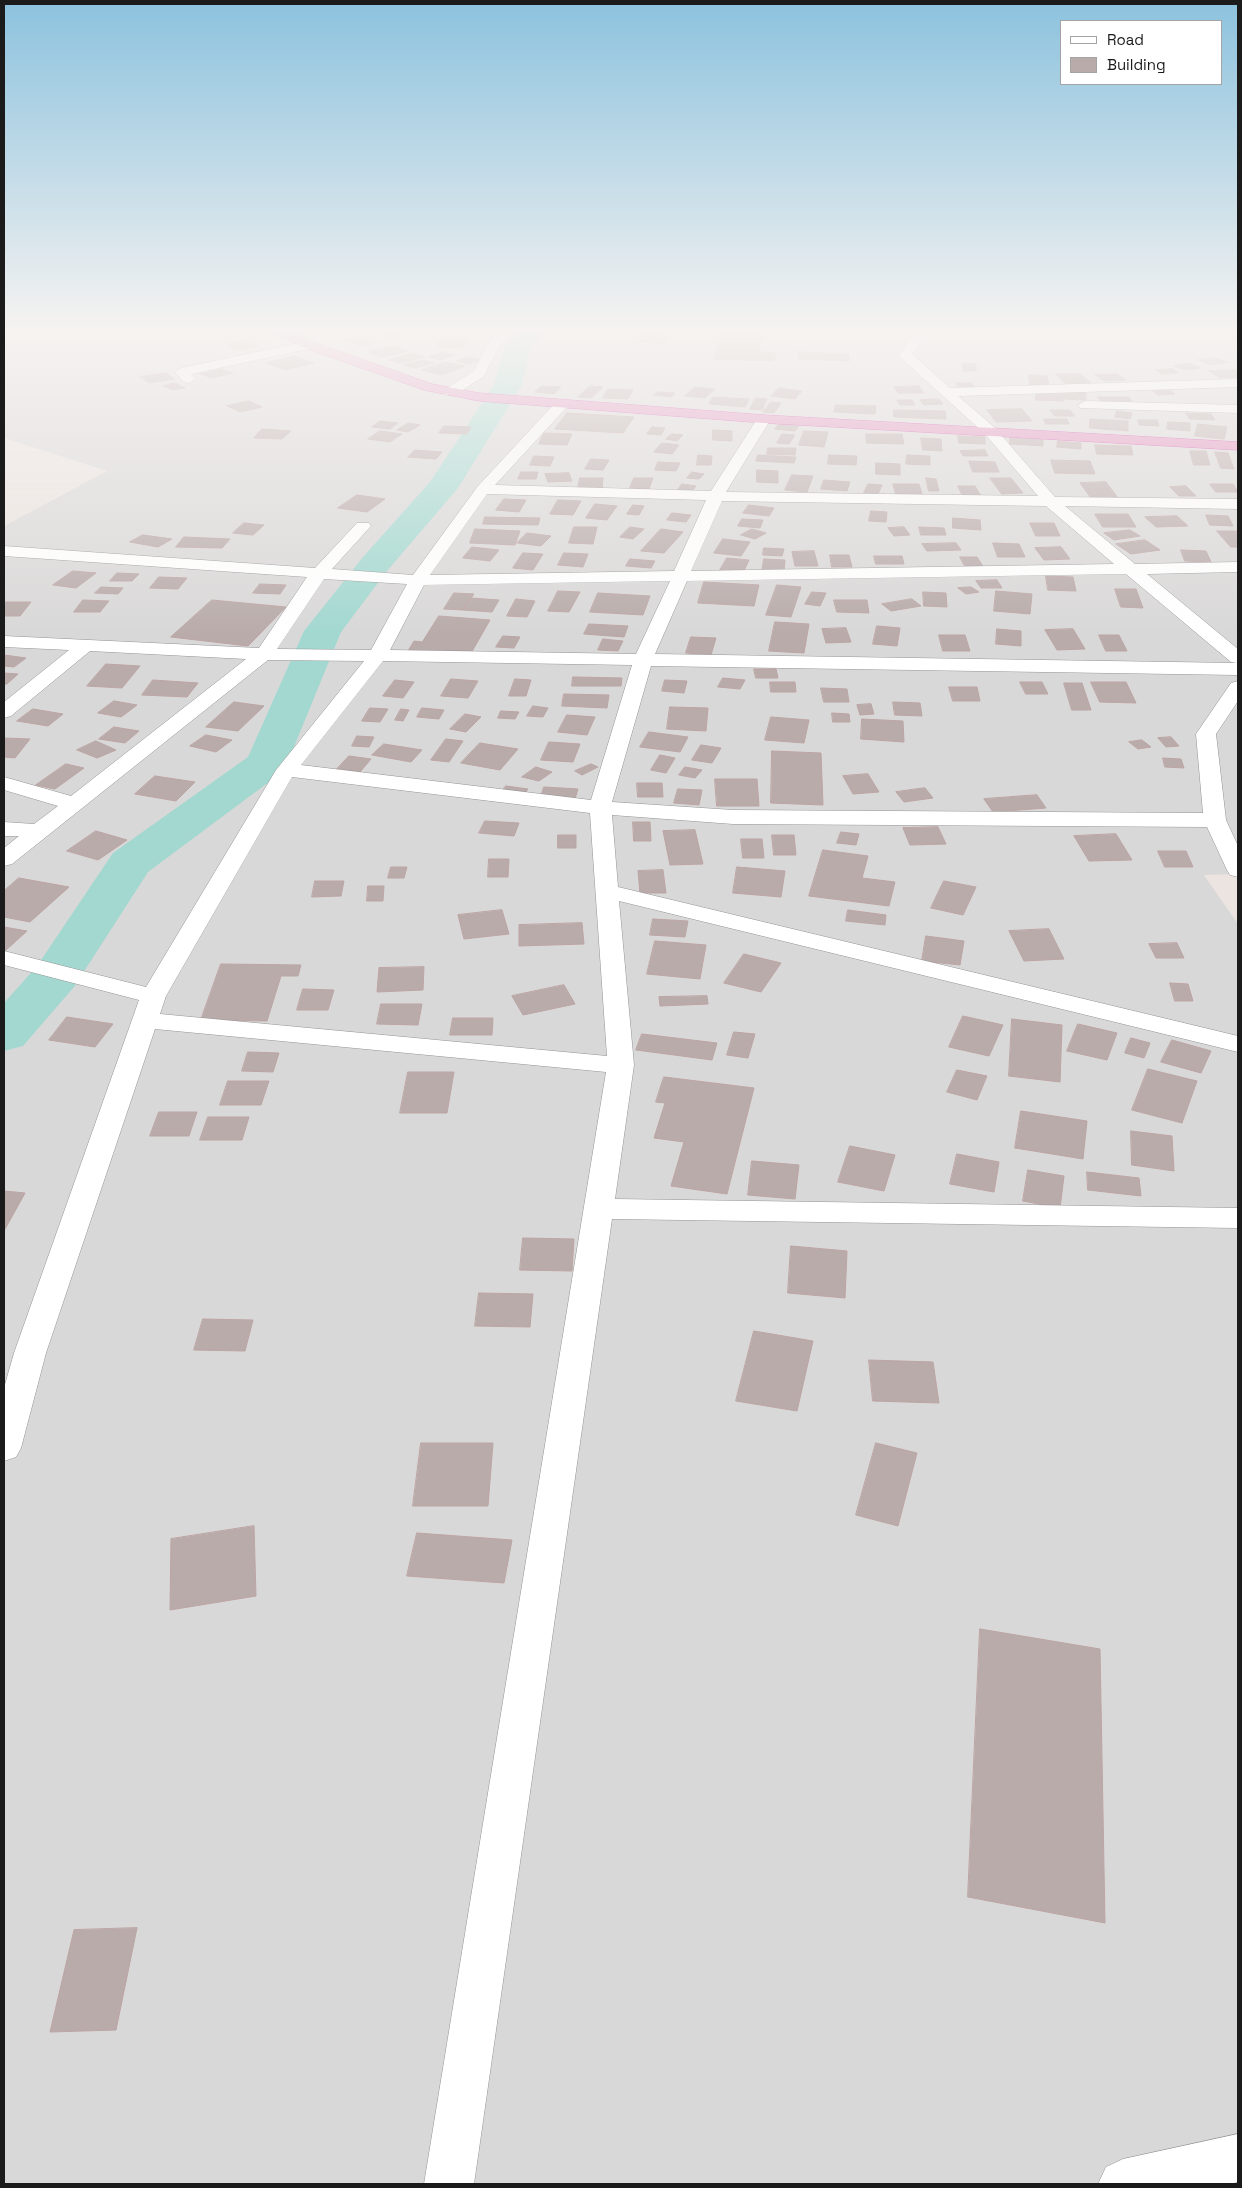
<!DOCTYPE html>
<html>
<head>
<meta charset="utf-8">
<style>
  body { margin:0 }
  #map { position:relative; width:1242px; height:2188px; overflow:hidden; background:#ece4e0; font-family:"Space Grotesk",sans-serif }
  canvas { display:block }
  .frame { position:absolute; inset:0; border:5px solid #1b1b1b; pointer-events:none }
  .legend { position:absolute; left:1060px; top:20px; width:162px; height:65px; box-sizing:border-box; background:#fff; border:1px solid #a4a4a4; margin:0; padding:6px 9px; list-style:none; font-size:15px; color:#1b1b1b }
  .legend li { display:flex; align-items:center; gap:10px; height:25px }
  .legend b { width:25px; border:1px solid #a4a4a4 }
</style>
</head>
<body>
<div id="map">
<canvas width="1242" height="2188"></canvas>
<div class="frame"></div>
<ul class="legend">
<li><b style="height:6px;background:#fff"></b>Road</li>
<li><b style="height:14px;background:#b8abaa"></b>Building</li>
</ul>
</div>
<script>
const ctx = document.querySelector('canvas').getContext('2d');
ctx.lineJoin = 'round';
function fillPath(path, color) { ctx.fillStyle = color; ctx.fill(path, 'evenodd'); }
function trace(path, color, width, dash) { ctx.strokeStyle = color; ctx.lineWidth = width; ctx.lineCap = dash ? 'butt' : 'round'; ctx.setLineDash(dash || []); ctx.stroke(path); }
fillPath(new Path2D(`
  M4 328H1238V874L1204 875 1238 924V2184H4V526L107 471 4 438Z`), '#d9d8d8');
fillPath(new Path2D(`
  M522 328H548L530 348 522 385 458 488 387 571 341 632 287 764 281 773 148 872 74 987 23 1046 4 1051V1003L37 966 113 853 248 757 304 631 363 557 430 482 494 385 505 346Z`), '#a2d8d0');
const building = new Path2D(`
  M365 328H397L409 332 389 337Z
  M646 328H671L663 343 638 342Z
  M724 328H764L758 352 776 353 774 361 714 359Z
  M360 338 373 344 359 346 345 340Z
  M440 340H466L463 347H437Z
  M245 341 258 346 239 350 226 345Z
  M394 346 408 351 382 357 368 352Z
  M444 352 455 355 440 360 429 357Z
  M799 352 849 354V361L799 359Z
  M412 353 425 357 402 363 389 360Z
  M295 356 314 363 285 370 266 363Z
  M468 357 480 360 469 364 457 361Z
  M1215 358 1228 362 1210 365 1198 360Z
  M423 360 434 363 415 368 403 365Z
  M446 362 465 366 441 375 422 370Z
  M963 363 976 364V371H963Z
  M1189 363 1201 368 1186 370 1174 366Z
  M221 369 233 373 212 378 200 374Z
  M1173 369 1178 373 1161 374 1156 370Z
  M1236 370 1238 377 1220 378 1209 371Z
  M166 373 175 379 149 383 140 377Z
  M1056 374H1080L1091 383 1066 384Z
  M1117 374 1126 380 1104 381 1095 375Z
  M1029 375 1047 376 1049 385H1030Z
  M175 383 185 388 173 390 163 386Z
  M956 383H972L976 389H959Z
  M542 386 561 387 554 394 535 392Z
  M590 386 603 387 591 398 578 397Z
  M919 386 924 393H898L894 387Z
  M695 387 715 389 705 398 685 396Z
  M779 388 802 391 795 399 771 396Z
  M608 389 633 390 628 399 603 398Z
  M1170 390 1175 394 1158 395 1153 391Z
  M1063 391 1086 393V400L1063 399Z
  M658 392 675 393 671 397 654 395Z
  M1036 393 1062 394 1063 401 1036 400Z
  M713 397 749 399 745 407 709 404Z
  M1098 397H1129L1133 404 1102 403Z
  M756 398 767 399 762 410 750 409Z
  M939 399 943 404 924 405 920 400Z
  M897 400H912L915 405H900Z
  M249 401 262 407 240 412 227 406Z
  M771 402 781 403 774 413 763 412Z
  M836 405 876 406 875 414 834 412Z
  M1022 409 1032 421 996 422 987 410Z
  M894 410 945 411 946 419 894 417Z
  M1050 410H1070L1075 416H1055Z
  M1117 411 1132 413 1130 419 1115 417Z
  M567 413 634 417 623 433 555 429Z
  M1186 413 1211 414 1215 420 1190 419Z
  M1044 419H1067L1069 424H1046Z
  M1090 419 1128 421V431L1090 428Z
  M1138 420H1157L1159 426 1140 425Z
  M380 421 398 423 390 429 372 427Z
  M1168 422 1190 423V431L1167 429Z
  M409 423 420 425 408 432 397 430Z
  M779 424 799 426 795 431 775 429Z
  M1198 424 1227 427 1224 439 1195 436Z
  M444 426 471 427 467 434 439 433Z
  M652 427 665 428 661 435 647 434Z
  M262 429 291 431 282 439 254 438Z
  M713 430 732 431V441L713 440Z
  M380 431 402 434 390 442 368 439Z
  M804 431 828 432 824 447 799 445Z
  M544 433 572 434 567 445 539 444Z
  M672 434 683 435 677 441 666 439Z
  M782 434 795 435 789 444 777 443Z
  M866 434H902L904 444 867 443Z
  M958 436 985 437V444L959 443Z
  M921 438 941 439 942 451 923 450Z
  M1010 438 1043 440V446L1010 444Z
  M1058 441 1081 443V449L1057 447Z
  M662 443 679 445 672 454 654 452Z
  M1095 445 1131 446 1133 455 1097 454Z
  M768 448H796L795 455 767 454Z
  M415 450 442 452 436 459 408 457Z
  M985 450 988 456H963L960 451Z
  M1190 451H1206L1210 465H1194Z
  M1215 452 1228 453 1234 469 1221 468Z
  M698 455 712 456 711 465H697Z
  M758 455 796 457 794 463 756 461Z
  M829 455 857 456 856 465 828 464Z
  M907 455 930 456V465L906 464Z
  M534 456 554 457 550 466 530 465Z
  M591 459 609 460 603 470 585 469Z
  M1051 460 1090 461 1095 474 1055 473Z
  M969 461 995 462 999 472H973Z
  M658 462 680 463 676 471 655 470Z
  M876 463 900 464V475L876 474Z
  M757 470 778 471V483L757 482Z
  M521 472H538L536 479H518Z
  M692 472 704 474 699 479 687 478Z
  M569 473 572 481 548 482 545 474Z
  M792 475 813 476 807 492 785 490Z
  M580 478H603L602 489H578Z
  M634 478H653L649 489 630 488Z
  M926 478 936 479 939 491H929Z
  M990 478H1011L1023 493 1002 494Z
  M824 480 850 482 847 491 821 489Z
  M1106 482 1118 498H1091L1080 483Z
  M682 484 696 486 692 491 678 490Z
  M868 484 882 485 878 494 864 493Z
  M893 484H919L922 494H896Z
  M1210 484H1233L1238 492H1216Z
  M958 486H975L981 496H963Z
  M1186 486 1196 496H1179L1170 487Z
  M357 495 385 499 367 512 338 508Z
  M504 499 526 500 519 512 496 510Z
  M558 500 581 501 573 515 550 514Z
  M595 504 617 506 607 520 586 518Z
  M633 505 644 506 639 515 627 514Z
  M749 505 774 508 769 516 743 513Z
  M871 511 887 512 886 522 869 521Z
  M672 513 691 515 686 522 667 520Z
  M1095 514H1128L1136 527H1103Z
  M1206 515 1228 516 1233 526 1210 525Z
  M1177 516 1188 526 1156 527 1145 517Z
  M485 517 540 518 538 525 483 524Z
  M953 518 980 520 981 530 953 528Z
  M742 519 763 520 760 528 738 526Z
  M244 523 264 525 253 535 233 533Z
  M1030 523H1054L1060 536H1036Z
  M574 527H597L593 544 569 543Z
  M630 527 644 529 633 539 620 537Z
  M904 527 910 535 894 536 888 528Z
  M919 527 944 528 946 535H921Z
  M475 529 520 531 515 545 470 543Z
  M661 529 683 532 664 553 641 551Z
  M752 529 766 533 755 539 741 535Z
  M1130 530 1140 536 1114 540 1104 533Z
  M1217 531H1238V547H1231Z
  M527 533 551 536 541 546 517 543Z
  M143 535 172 539 158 547 130 542Z
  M184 537 230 539 222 548 176 547Z
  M723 539 750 542 741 556 714 553Z
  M1145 540 1160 550 1131 554 1116 544Z
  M956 543 961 550 927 551 922 544Z
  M993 543 1019 544 1025 557H998Z
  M472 547 499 550 490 561 463 558Z
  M1061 547 1070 559 1044 560 1035 548Z
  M764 548 784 549 782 556 763 555Z
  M1181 550 1206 551 1211 562 1185 561Z
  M814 551 818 566H795L792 552Z
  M523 553 543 554 533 570 513 568Z
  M564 553 588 554 583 567 558 565Z
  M830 555H849L852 567H832Z
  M874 556H902L904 564H876Z
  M960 557H977L984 568H966Z
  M727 558 749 560 743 573 720 570Z
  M630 559 655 561 651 568 626 566Z
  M764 559 785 560 784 572 762 571Z
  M73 571 96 573 76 588 53 585Z
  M117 573 139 574 132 581H110Z
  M1046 576 1073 577 1076 591 1048 590Z
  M159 577 187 578 178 589 150 588Z
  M997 580 1002 588H981L976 581Z
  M704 582 759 585 754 606 698 603Z
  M260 584 286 585 280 594 253 593Z
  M777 585 801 587 791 617 766 615Z
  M101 587 123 588 118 594 95 593Z
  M971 587 979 592 966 594 958 588Z
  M1115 589H1136L1143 608 1121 607Z
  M558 591 580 592 569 612 548 611Z
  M996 591 1032 594 1030 614 994 611Z
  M812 592 826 593 820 606 805 604Z
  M923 592 946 593 947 607 924 606Z
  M454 593 474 594 463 610 444 609Z
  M598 593 650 596 643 615 590 612Z
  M471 598 499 600 492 612 463 610Z
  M516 599 535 601 527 617 507 616Z
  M912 599 921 606 891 611 882 604Z
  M83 600 109 601 100 612H74Z
  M212 600 286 607 248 646 171 637Z
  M834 600H867L869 613 837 612Z
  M6 602H31L20 616H4V605Z
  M439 616 490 620 470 655 408 651 414 641 422 642Z
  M775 622 809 624 804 653 769 651Z
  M589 624 628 626 624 637 584 634Z
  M877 626 900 628 897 646 873 644Z
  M846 628 851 642 826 643 822 629Z
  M997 629 1021 631V646L996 644Z
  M1073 629 1085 649 1057 650 1045 630Z
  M939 635H965L970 651H943Z
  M1099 635H1119L1127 651H1106Z
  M503 636 520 637 514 648 496 647Z
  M691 637 716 638 711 655 686 653Z
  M603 639 623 641 618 651 598 650Z
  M4 655 26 658 14 667 4 666Z
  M106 664 140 666 122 688 87 686Z
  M754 669H776L778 678H756Z
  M4 673 18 674 7 684H4Z
  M573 677 622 678 621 686H572Z
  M723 678 745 680 740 689 718 687Z
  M451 679 478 681 468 698 441 696Z
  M515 679 531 680 526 696H509Z
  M153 680 198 683 187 697 142 695Z
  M395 680 414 682 403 698 383 696Z
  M665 680 687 681 684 693 662 691Z
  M770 682H795L796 692H771Z
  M1020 682H1042L1048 694H1026Z
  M1091 682H1126L1136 703 1100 702Z
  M1064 683H1082L1091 710H1072Z
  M949 687H977L980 701H953Z
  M821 688 847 689 849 702H824Z
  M564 694 609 695 607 708 562 706Z
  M114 701 137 705 121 717 98 713Z
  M234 702 264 706 238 731 206 727Z
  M893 702 920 703 922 716 895 715Z
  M871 704 874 714 860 715 857 705Z
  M533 706 548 708 543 717 527 716Z
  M670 707 708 708 706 731 667 729Z
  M370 708 388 709 380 722 362 721Z
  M422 708 444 710 439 719 417 717Z
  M33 709 63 714 48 726 17 721Z
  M401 709 409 710 403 721 395 720Z
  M501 711 519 712 515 719 498 718Z
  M832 713 849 714 850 722H833Z
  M465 714 481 717 466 732 450 729Z
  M567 715 595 717 587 735 558 732Z
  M771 717 809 720 804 743 765 740Z
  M862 719 903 721 904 742 861 739Z
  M114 727 139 731 125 743 99 739Z
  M649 732 688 737 680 752 640 747Z
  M206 735 232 740 216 752 190 746Z
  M357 736 374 737 369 747 352 746Z
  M1171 737 1179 746 1166 747 1158 738Z
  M4 738 30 739 15 758 4 757Z
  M446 739 463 741 449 762 431 760Z
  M1142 740 1151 747 1138 749 1129 742Z
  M96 741 116 750 97 758 77 750Z
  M549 742 580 744 573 762 541 760Z
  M480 743 518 749 500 770 461 763Z
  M384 744 422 750 411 762 372 755Z
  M701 745 721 748 712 763 692 760Z
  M772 751 821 753 823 805 771 803Z
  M660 755 675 758 666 773 651 770Z
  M349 756 371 759 360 772 337 769Z
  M1163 758 1181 759 1184 768 1165 767Z
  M66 764 84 768 55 789 36 785Z
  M591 764 598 767 582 775 575 771Z
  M536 767 552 772 539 781 522 777Z
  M685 767 702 770 695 778 679 775Z
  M868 774 879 792 853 794 843 776Z
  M155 776 195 782 176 801 135 794Z
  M715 779H757L759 806H717Z
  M637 783H662L663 797H638Z
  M506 786 528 789 523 796 501 792Z
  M544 787 578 789 575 799 541 797Z
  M925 788 933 798 904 802 896 792Z
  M678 789 702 790 699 805 674 803Z
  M1037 795 1046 808 993 812 984 799Z
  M485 821 519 823 514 836 479 833Z
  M633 822H650L651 841H634Z
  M938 827 946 844 910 845 903 828Z
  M695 830 703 864 670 865 663 831Z
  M96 831 127 840 98 860 67 851Z
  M841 832 859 834 856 845 837 843Z
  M1116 834 1132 860 1089 861 1074 836Z
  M558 835H576V848H558Z
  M772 835H794L796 855H774Z
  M741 839H762L764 858H743Z
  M823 850 868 856 862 878 895 882 889 906 809 896Z
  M1158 851H1186L1193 867H1165Z
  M489 859H509L508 877H488Z
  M391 867H407L404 878H388Z
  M737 867 785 871 781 897 733 893Z
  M663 870 666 893H640L638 871Z
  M19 878 69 887 30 922 4 917V891Z
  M315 881H344L341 896 312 897Z
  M944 881 976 887 963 915 931 908Z
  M368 886H384L383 901H367Z
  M502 910 509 934 464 939 458 915Z
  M848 910 886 915 885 925 846 921Z
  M653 919 688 921 685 937 650 935Z
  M582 923 584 944 519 946V925Z
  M4 927 27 931 5 951H4Z
  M1049 929 1064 959 1024 961 1009 931Z
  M926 936 964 941 960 965 922 961Z
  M655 941 706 945 700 979 647 974Z
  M1177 943 1184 958H1156L1149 944Z
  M744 954 781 963 761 992 724 983Z
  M221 964 301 965 298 976H281L267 1021 201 1020Z
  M424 967 423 990 377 992 379 968Z
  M1170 983 1188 984 1193 1001H1175Z
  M564 985 575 1004 523 1015 512 996Z
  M303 989 334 990 328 1010H297Z
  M707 996 708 1004 660 1006 659 997Z
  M381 1004H422L418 1025 377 1024Z
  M963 1016 1003 1025 989 1056 949 1047Z
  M67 1017 113 1024 95 1047 49 1040Z
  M453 1018H493L492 1035H450Z
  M1012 1019 1062 1025 1060 1082 1009 1076Z
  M1078 1024 1117 1033 1107 1060 1067 1051Z
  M734 1032 755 1034 748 1058 727 1055Z
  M642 1034 717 1043 712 1060 636 1050Z
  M1131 1038 1150 1043 1144 1058 1125 1053Z
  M1172 1040 1211 1051 1201 1073 1161 1062Z
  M248 1052 279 1053 273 1072 242 1071Z
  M1148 1069 1197 1081 1182 1123 1132 1110Z
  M957 1070 987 1076 977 1100 947 1092Z
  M408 1072H454L447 1113H400Z
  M664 1077 754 1088 727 1194 671 1186 684 1142 654 1138 665 1103 656 1102Z
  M228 1081H269L261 1105H220Z
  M1021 1111 1087 1121 1083 1159 1015 1148Z
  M159 1112H197L189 1136H150Z
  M208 1117H249L242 1140H200Z
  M1131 1131 1172 1136 1174 1171 1132 1165Z
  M850 1146 895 1155 884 1191 838 1182Z
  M957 1154 999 1162 994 1192 950 1184Z
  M752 1161 799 1165 795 1199 748 1195Z
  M1028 1170 1064 1176 1060 1208 1023 1201Z
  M1087 1172 1139 1178 1141 1196 1088 1190Z
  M4 1191 25 1193 4 1231Z
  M523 1238 574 1239 572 1271 520 1270Z
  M791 1246 847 1251 845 1298 788 1293Z
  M479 1293 533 1294 530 1327 475 1326Z
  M203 1319 253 1320 245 1351 194 1350Z
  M754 1331 813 1341 797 1411 736 1401Z
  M869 1360 933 1362 939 1403 873 1401Z
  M421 1443H493L488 1506H413Z
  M876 1443 917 1453 898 1526 856 1515Z
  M254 1526 256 1596 170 1610 171 1539Z
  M417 1533 512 1540 504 1583 407 1576Z
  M980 1629 1100 1649 1105 1923 968 1897Z
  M137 1928 116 2030 50 2032 74 1930Z`);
fillPath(building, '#b8abaa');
trace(building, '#bda5a4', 1);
const minor = new Path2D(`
  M505 328H519L500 344 484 376 455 395H445L443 392 445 389 474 371 491 339Z
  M918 328H930L912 354 950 388 1238 379V387L958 396 995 428 1055 497 1238 499V509L1065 506 1135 564 1238 562V572L1147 574 1238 649V675L651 666 612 802 733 810 1203 813 1196 734 1231 683 1238 681V701L1216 734 1226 820 1238 846V877L1230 875 1227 870 1207 827 733 824 612 815 618 887 1238 1036V1052L619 901 634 1065 615 1199 1238 1208V1228L612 1219 474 2184H424L606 1072 155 1029 46 1353 21 1448 16 1457 4 1461V1388L14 1353 139 1000 4 965V951L146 987 276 770 364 661 268 660 12 864 4 866V848L19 836H4V822L34 824 58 806 4 790V777L71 796 246 659 90 651 11 716 4 718V702L69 650 4 647V636L259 648 307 577 4 556V546L315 568 357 523H369L371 526 332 569 413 575 478 486 556 402H566L568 405 566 408 495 485 711 491 757 419 764 415 771 419 726 492 1038 496 985 434 901 358 899 355ZM487 494 706 500 674 571 430 575ZM722 501 1046 506 1114 564 691 571ZM1126 574 1231 662 1237 663 655 654 687 581ZM324 579 407 584 371 650 277 649ZM670 581 636 654 390 650 424 585ZM383 661 632 665 591 800 301 765ZM292 777 590 813 607 1056 160 1014 166 996Z
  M309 341 315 345 313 348 191 374 196 379 189 383 184 382 175 372 181 368Z
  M1085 401 1238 405V413L1080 408 1078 405Z
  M1238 2134V2182L1230 2184H1098L1106 2167 1123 2159Z`);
const highway = new Path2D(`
  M264 328H281L313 342 432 384 479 393 764 415 1238 442V450L764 423 479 401 424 390 305 348Z`);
trace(minor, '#959595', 1);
trace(highway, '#cd2aa1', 1);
fillPath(minor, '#fff');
fillPath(highway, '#e18abc');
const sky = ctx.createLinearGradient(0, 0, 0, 635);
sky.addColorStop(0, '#8cc2de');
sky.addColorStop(0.52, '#f6f3f1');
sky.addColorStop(1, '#f6f3f100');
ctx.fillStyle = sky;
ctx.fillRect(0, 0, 1242, 635);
</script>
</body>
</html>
